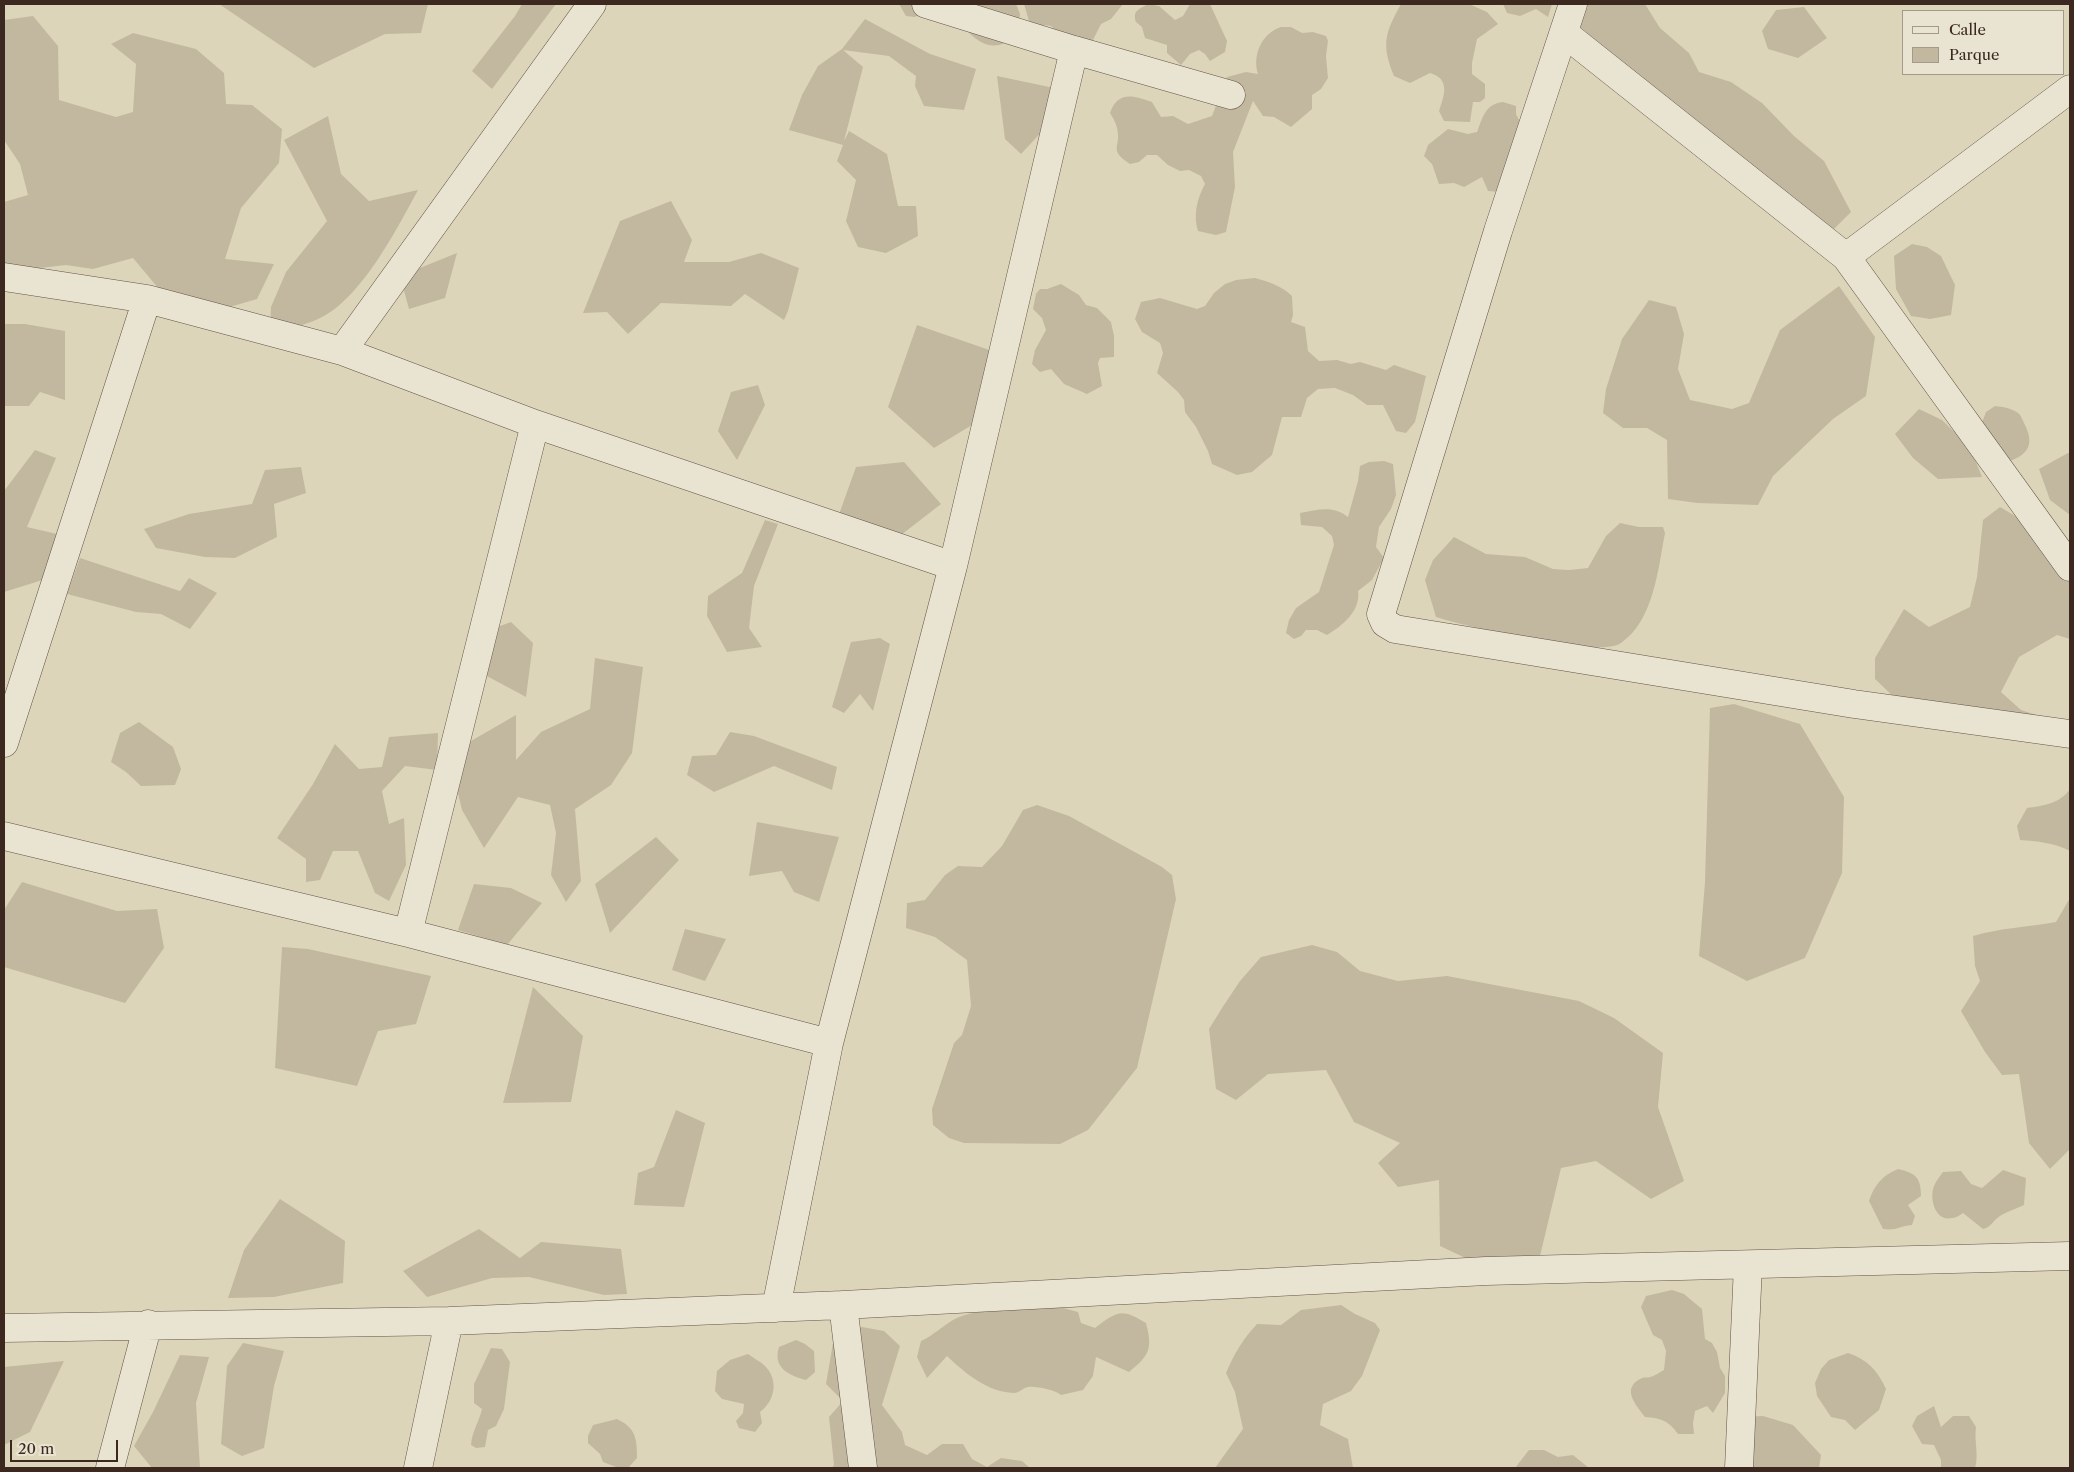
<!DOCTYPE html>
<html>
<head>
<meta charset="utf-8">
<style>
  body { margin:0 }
  #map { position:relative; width:2074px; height:1472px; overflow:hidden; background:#ddd5b9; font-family:"Libre Caslon Text",serif }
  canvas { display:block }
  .frame { position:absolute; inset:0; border:5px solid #3c281f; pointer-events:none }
  .legend { position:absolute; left:1902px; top:10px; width:162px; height:65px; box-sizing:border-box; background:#e9e4d2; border:1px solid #a4998a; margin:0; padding:6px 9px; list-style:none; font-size:15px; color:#3c281f }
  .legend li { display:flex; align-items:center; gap:10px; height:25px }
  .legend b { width:25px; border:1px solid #a4998a }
  .scale { position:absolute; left:10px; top:1440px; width:108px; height:22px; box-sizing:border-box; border:2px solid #3c281f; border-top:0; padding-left:6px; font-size:15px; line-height:18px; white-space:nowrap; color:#3c281f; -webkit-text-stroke:4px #e9e4d2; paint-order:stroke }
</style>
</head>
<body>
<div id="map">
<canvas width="2074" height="1472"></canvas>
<div class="frame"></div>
<ul class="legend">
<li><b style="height:6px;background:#e9e4d2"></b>Calle</li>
<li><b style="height:14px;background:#c2b89f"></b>Parque</li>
</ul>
<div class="scale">20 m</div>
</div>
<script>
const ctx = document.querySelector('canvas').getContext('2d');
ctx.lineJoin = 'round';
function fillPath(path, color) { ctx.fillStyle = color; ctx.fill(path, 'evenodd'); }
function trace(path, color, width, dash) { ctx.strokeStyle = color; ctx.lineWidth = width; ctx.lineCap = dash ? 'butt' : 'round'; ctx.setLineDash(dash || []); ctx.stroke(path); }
fillPath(new Path2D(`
  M219 4H428L421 33 385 34 314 68Z
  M522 4H556L492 89 472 71 515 16Z
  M899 4H1016L1020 14 1018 34C988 61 971 35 951 13L925 11 915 17 906 16Z
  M1024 4H1123L1111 19 1101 24 1089 48 1058 33 1051 26 1044 25 1038 29 1029 21Z
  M1148 4 1159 6 1175 20 1183 16 1190 4H1210L1227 41 1225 52 1210 61 1205 54 1199 50 1190 54 1181 65 1167 53V45L1145 38 1142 27 1136 22C1132 10 1140 9 1148 4Z
  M1401 4H1469L1487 12 1498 24 1477 39 1472 63V74L1485 84V98L1480 102H1473L1470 122 1444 121 1439 111C1444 96 1451 79 1430 73L1410 83 1394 76C1381 44 1385 33 1401 4Z
  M1503 4H1552L1548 17 1536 9 1520 16 1507 13Z
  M1577 4H1645L1660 28 1689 53 1699 72 1731 82 1762 103 1794 136 1824 161 1851 212 1824 239 1693 121 1580 27Z
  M1804 7 1827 38 1798 58 1768 49 1762 31 1776 10Z
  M33 16 58 46 59 100 116 117 133 112 136 64 111 44 133 33 196 49 224 73 226 104 252 105 282 129 279 163 241 208 225 259 274 264 257 299 216 311 159 289 133 258 93 269 66 265 4 272V202L28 195 20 164 4 140V20Z
  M865 19 930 54 976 69 964 110 924 106 915 86 916 76 889 56 843 50 863 67 844 141 849 131 887 154 898 206H916L918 236 886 253 858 247 846 221 856 180 837 161 843 145 789 130 802 95 818 66 842 49Z
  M1281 27H1291L1302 33 1313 32 1326 36 1328 41 1326 56 1328 78 1321 89 1312 95V109L1291 127 1274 117 1263 116 1253 101 1233 152 1235 187 1226 232 1216 235 1198 231C1193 216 1197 198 1205 184L1201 176 1189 170 1180 171 1168 165 1157 155H1147L1139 162 1130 164C1107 149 1122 148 1117 128 1116 123 1113 118 1110 113 1118 90 1134 96 1152 102L1161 117 1173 116 1188 124 1212 116 1227 77 1246 72 1258 74C1252 55 1262 33 1281 27Z
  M997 76 1078 93 1021 154 1005 139Z
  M1503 102 1516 106V114L1529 140 1498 192 1488 191 1482 177 1464 187 1454 183 1439 184 1432 164 1424 156 1428 145 1448 129 1468 134 1477 132C1483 117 1485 104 1503 102Z
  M328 116 341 174 369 201 418 190C397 229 360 301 318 319 303 326 286 329 270 334L271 307 286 272 327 221 284 140Z
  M671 201 692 240 684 262H729L761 253 799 268 788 311 784 320 745 294 731 306 661 303 628 334 607 312 583 313 620 221Z
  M1912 244 1927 247 1941 256 1955 285 1951 315 1930 319 1911 316 1896 289 1894 256Z
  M457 253 445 298 409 309 400 276Z
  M1255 278C1269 282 1282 286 1292 296L1293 315 1291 322 1305 327 1308 351 1319 361 1337 360 1351 364 1360 362 1386 370 1394 365 1426 376 1415 422 1406 433 1396 431 1383 405H1367L1353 395 1335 388 1318 389 1307 398 1301 417H1282L1272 455 1252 472 1237 475 1212 464 1208 451 1196 427 1185 412 1184 400 1178 392 1157 373 1163 353 1160 343 1142 332 1135 319 1141 302 1160 298 1197 309 1205 306 1214 293 1225 284 1236 280Z
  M1061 284 1079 295 1086 305 1097 308 1111 322 1114 336V357L1100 358 1098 363 1102 386 1087 394 1064 384 1051 369 1040 372 1032 364 1035 350 1046 330 1042 318 1033 309 1036 294 1040 289H1047Z
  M1839 286 1875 337 1866 396 1833 419 1773 476 1758 505 1697 503 1668 499 1667 440 1647 428H1623L1603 413 1606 389 1622 339 1649 300 1676 307 1684 334 1678 369 1690 400 1732 409 1749 403 1780 330Z
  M4 324H25L65 331V400L40 392 29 406H4Z
  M917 325 1001 354 1000 408 934 448 888 407Z
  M758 385 765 405 737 460 718 431 731 392Z
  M1995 406C2003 407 2011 408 2018 413 2021 415 2022 419 2024 423 2035 444 2029 455 2007 462L1981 425 1986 412Z
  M1919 409 1942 420 1970 447 1982 477 1938 479 1913 458 1895 434Z
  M35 450 56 458 27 527 57 534 49 578 4 592V491Z
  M2068 453H2070V515L2050 500 2039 469Z
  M1384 461 1393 464 1396 495 1391 509 1379 527 1376 547 1384 558 1372 580 1358 591C1361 611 1342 626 1327 635L1317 630H1306L1301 636 1294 639 1286 633 1289 620 1296 608 1319 592 1334 545 1332 536 1322 527 1301 525 1300 513C1318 510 1333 505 1348 517L1358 481 1360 466 1369 462Z
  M904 462 941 504 892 542 838 517 856 467Z
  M301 467 306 493 274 504 277 537 235 558 205 557 156 548 144 529 189 514 252 504 265 470Z
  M2000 507 2022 520 2070 583V639L2057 635 2019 657 2001 692 2021 710 2070 726 1896 699 1875 679V658L1904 609 1929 627 1970 607 1977 577 1983 520Z
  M765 520 778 524 754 586 749 628 762 647 727 652 707 616 708 596 742 573Z
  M1620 523 1639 527H1663L1665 533C1658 569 1654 620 1621 643 1599 659 1465 626 1436 617L1425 580 1433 560 1454 537 1486 554 1525 557 1553 569 1569 570 1588 568 1606 536Z
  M80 558 180 591 189 578 217 593 190 629 161 614 136 612 67 594Z
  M511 622 533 643 526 697 485 675 489 630Z
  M880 638 890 644 873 711 860 694 844 713 832 707 851 642Z
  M595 658 643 667 632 753 611 785 575 809 581 881 566 902 551 875 556 833 550 805 518 797 484 848 462 810 455 781 471 741 516 715V760L541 732 590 709Z
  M1734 704 1800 724 1844 797 1842 873 1805 958 1747 981 1699 956 1705 882 1710 708Z
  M139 722 173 747 181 769 175 785 141 786 126 772 111 762 120 733Z
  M730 732 754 736 837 767 832 790 774 766 714 792 687 775 692 756 716 755Z
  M438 733 437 770 405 766 382 791 389 824 404 818 406 865 389 901 375 893 358 851H333L320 880 306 882V859L277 838 313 784 335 744 359 769 382 767 389 737Z
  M2070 789V851C2055 843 2037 841 2020 840L2017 826 2027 808C2043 806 2061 803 2070 789Z
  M1037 805 1069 816 1162 867 1172 875 1176 899 1137 1068 1088 1130 1060 1144 964 1143 949 1138 933 1125 932 1109 954 1043 962 1035 971 1006 967 960 935 937 906 928 907 903 925 900 945 875 958 866 982 867 1002 846 1023 810Z
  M757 822 839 837 819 902 794 892 782 871 749 876Z
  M656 837 679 860 610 933 595 884Z
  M22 882 117 911 157 909 164 948 125 1003 4 967V910Z
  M474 884 511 888 542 903 507 945 458 930Z
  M2070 898V1149L2050 1169 2029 1143 2019 1074 2002 1075 1985 1052 1961 1011 1980 981 1975 966 1973 936C2000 928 2028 927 2056 922Z
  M685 929 726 939 705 981 672 970Z
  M1312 945 1337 952 1360 971 1398 981 1447 976 1579 1001 1614 1018 1663 1053 1658 1107 1684 1181 1651 1199 1596 1161 1561 1168 1540 1256 1474 1262 1440 1246 1439 1180 1398 1187 1378 1163 1400 1143 1354 1122 1326 1070 1268 1074 1236 1100 1216 1089 1209 1029 1222 1008 1240 981 1261 957Z
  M282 947 308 949 431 976 416 1024 378 1031 357 1086 275 1068Z
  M533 987 583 1036 571 1102 503 1103Z
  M676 1110 705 1123 684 1207 634 1205 638 1173 654 1167Z
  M1898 1169C1916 1173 1921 1178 1921 1196L1908 1205 1915 1216 1912 1225C1900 1226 1896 1231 1883 1229L1869 1201C1874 1185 1883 1175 1898 1169Z
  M2003 1170 2026 1178 2024 1205C2018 1208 2004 1213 2000 1216 1993 1220 1992 1227 1983 1229L1963 1213C1960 1215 1956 1218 1952 1218 1935 1222 1929 1198 1934 1186 1936 1181 1940 1176 1943 1172L1961 1171 1971 1184 1982 1188Z
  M280 1199 345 1241 343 1283 274 1297 228 1298 244 1250Z
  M479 1229 520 1258 541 1242 621 1249 627 1294 604 1295 529 1277 492 1278 427 1297 403 1271Z
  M1672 1290 1684 1294 1702 1309 1705 1339 1712 1343 1717 1352 1720 1368 1725 1376V1393L1713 1413 1707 1406 1695 1411 1693 1423 1694 1434H1678C1669 1421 1661 1418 1645 1417 1636 1405 1620 1388 1642 1378 1644 1377 1647 1378 1650 1377 1655 1376 1660 1372 1664 1370L1666 1351 1662 1340 1653 1335 1641 1307 1646 1296Z
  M1341 1305 1355 1314 1375 1323 1380 1330 1362 1376 1351 1391 1323 1404 1320 1425 1348 1439 1353 1468H1215L1243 1429 1235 1392 1226 1373C1234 1354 1243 1339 1257 1324L1281 1325 1301 1310Z
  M1056 1306 1078 1312 1081 1323 1095 1328C1118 1311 1121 1308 1146 1323 1153 1349 1149 1356 1129 1372L1096 1357 1093 1376 1083 1390 1061 1395C1055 1390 1037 1386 1028 1387 1023 1388 1019 1393 1014 1393 987 1392 965 1373 947 1356L927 1378 917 1357 921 1341C934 1335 941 1327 953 1320 978 1306 1028 1308 1056 1306Z
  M862 1327 884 1331 900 1346 882 1405 902 1432 905 1445 927 1455 942 1444H963L972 1459 987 1467 1001 1458 1022 1461 1030 1468H832L834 1465 829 1417 843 1401 826 1384 834 1337Z
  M796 1340 805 1344 814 1351 815 1372 806 1380C790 1376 772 1368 779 1347Z
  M243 1343 284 1351 274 1386 264 1448 242 1456 221 1444 227 1366Z
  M491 1348 502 1349 510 1362 504 1409 496 1426 488 1430 485 1447 476 1448 471 1445C472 1431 479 1422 482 1409L474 1403V1384Z
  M1848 1353C1867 1359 1878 1371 1886 1389L1879 1410 1855 1430 1845 1420 1831 1417 1817 1396 1815 1383 1821 1369 1829 1360Z
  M748 1354C753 1358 760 1361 765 1366 779 1380 775 1401 760 1412L762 1423 755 1432 739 1428 736 1421 743 1413 744 1404 722 1399 715 1391 717 1371 730 1360Z
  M180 1355 209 1357 196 1403 200 1468H152L134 1446 153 1412Z
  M64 1361 30 1432 4 1445V1367Z
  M1934 1406 1941 1427 1953 1416H1969L1976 1427C1974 1441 1979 1455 1975 1468H1941V1460L1934 1445 1922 1444 1912 1426 1917 1416Z
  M1763 1416 1793 1425 1821 1455 1819 1468H1726L1727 1440 1743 1417Z
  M617 1419C636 1428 637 1439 637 1458L629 1467H616L603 1462 600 1454 588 1443V1436L593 1425Z
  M1529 1450H1544L1558 1457 1573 1455 1589 1468H1515Z`), '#c2b89f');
const minor = new Path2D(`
  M926 4 1074 50 1231 95
  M1573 4 1498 231 1381 614 1385 623 1395 629 1854 704 2070 734
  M1564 33 1846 257 2070 567
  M1846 257 2070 89
  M4 277 147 299 342 351 535 424 953 566
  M342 351 592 4
  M4 743 147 299
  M4 836 408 933 829 1043
  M408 933 535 424
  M843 1305 863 1468
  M776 1308 829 1043 953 566 1074 50
  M4 1328 449 1321 843 1305 1486 1271 2070 1256
  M110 1468 148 1324
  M418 1468 449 1321
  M1739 1468 1748 1265`);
trace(minor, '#645346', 29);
trace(minor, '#e9e4d2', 28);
</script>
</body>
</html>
